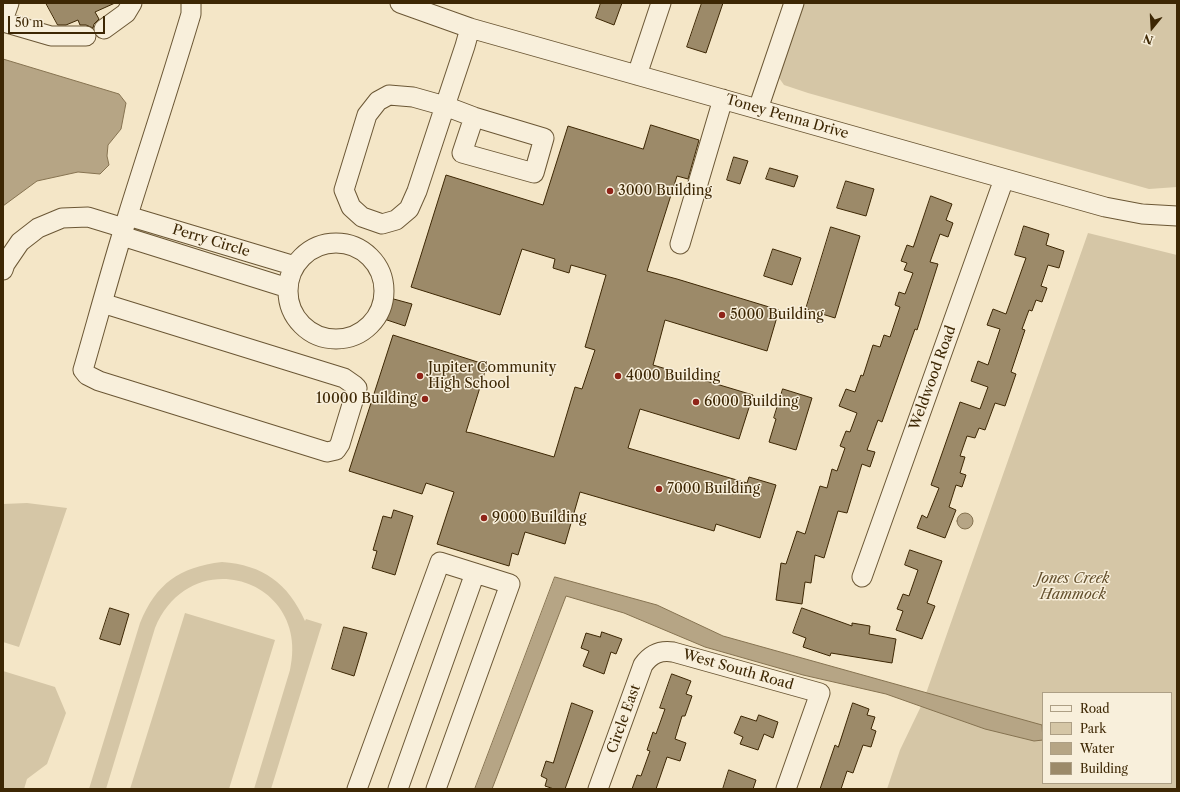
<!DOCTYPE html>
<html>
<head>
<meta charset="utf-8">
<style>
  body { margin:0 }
  #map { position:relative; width:1180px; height:792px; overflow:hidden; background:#f4e6c7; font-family:"Libre Caslon Text",serif }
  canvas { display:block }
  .frame { position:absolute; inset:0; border:4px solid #3d2704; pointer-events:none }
  .legend { position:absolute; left:1042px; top:692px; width:130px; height:92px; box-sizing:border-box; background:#f8efdb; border:1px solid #ad9f85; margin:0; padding:5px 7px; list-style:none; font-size:12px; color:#3d2704 }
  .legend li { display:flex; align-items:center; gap:8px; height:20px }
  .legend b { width:20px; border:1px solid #ad9f85 }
  .north { position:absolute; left:1132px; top:8px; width:40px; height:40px; -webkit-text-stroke:3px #f8efdb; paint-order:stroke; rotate:198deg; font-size:11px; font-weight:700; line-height:16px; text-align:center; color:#3d2704 }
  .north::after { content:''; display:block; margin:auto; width:14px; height:18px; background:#3d2704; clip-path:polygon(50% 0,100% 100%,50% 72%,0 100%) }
  .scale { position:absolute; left:8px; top:16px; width:97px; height:18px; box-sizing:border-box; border:2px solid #3d2704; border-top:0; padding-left:5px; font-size:12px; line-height:14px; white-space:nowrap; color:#3d2704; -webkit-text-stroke:3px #f8efdb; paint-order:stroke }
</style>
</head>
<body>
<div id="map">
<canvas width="1180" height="792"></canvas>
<div class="frame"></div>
<ul class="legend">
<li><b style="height:5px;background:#f8efdb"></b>Road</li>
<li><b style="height:11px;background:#d5c6a6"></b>Park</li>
<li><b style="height:11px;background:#b6a585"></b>Water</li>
<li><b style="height:11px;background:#9c8a69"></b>Building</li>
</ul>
<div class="north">N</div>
<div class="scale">50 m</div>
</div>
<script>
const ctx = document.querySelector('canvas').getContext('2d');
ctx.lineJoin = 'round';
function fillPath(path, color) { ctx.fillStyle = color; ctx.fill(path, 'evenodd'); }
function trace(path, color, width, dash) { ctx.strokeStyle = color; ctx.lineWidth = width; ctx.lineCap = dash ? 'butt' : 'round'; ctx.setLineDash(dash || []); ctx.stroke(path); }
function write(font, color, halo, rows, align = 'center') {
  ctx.font = font + ' "Libre Caslon Text",serif'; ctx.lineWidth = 3; ctx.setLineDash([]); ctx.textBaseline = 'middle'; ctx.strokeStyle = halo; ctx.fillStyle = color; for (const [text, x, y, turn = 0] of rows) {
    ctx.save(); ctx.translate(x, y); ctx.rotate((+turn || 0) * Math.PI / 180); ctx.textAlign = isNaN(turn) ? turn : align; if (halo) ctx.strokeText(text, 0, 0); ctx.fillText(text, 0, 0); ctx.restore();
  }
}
fillPath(new Path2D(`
  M804 3H1177V187L1149 189 808 93 784 85 777 75Z
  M1088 233 1177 255V789H887L900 750 923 702ZM1043 693H1171V783H1043Z
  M27 503 67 508 19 647 3 642V504Z
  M222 562C263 565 288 583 305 621L306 619 322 624 271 789H254L290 670C311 579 191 541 155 628L106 789H89L140 623C156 584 179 567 222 562Z
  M185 613 275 640 229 789H130Z
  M3 671 55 687 66 713 47 764 27 779 24 789H3Z`), '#d5c6a6');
const water = new Path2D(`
  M3 59 119 94 126 103 121 129 108 145 107 156 109 165 100 174 78 172 37 181 3 206Z
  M957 521a8 8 0 1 1 16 0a8 8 0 1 1-16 0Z
  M555 577 657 605 723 636 1042 725 1043 740 1034 741 985 729 886 694 803 675 705 647 624 613 566 596 492 789H475Z`);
fillPath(water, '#b6a585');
trace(water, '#867351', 1);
const building = new Path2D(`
  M46 3H115L95 12 99 19 94 24 93 28 86 25H80L78 20 66 25H58Z
  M601 3H622L614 25 596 18Z
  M702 3H723L706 53 687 47Z
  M651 125 699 140 688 179 677 176 647 271 677 279 779 310 767 351 665 320 653 365 753 395 739 439 640 409 628 448 747 483 749 477 776 485 760 538 716 524 714 531 580 492 565 544 525 532 518 555 512 553 509 566 437 544 454 492 426 483 422 494 349 471 393 335 487 365 466 432 472 433 554 457 575 387 582 389 595 350 585 347 606 275 571 265 569 273 553 268 555 259 522 249 500 315 411 287 446 175 543 205 568 126 643 149Z
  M734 157 748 161 740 184 727 180Z
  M770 168 798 176 794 187 766 179Z
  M846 181 874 189 866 216 837 208Z
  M931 196 952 204 946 220 953 223 948 237 940 234 930 262 938 264 917 330 915 329 882 422 878 420 867 450 875 452 870 467 862 464 847 513 838 511 824 558 815 555 811 583 805 582 802 604 776 600 781 563 786 564 797 531 805 534 820 486 827 488 832 469 837 471 845 448 840 446 846 431 850 432 857 413 839 406 846 389 855 392 861 375 863 376 873 345 880 347 884 335 890 337 900 307 895 305 899 292 905 294 913 273 904 270 907 263 901 261 907 245 913 247Z
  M1024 226 1049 234 1046 245 1064 251 1059 268 1048 265 1041 286 1047 288 1042 302 1036 300 1032 311 1029 310 1022 329 1025 330 1011 372 1016 374 1005 406 995 403 985 430 979 428 975 438 967 436 960 456 965 457 960 473 966 475 962 487 956 485 949 507 956 510 945 538 917 528 922 515 927 518 939 488 931 485 960 402 980 409 988 387 971 381 978 361 988 365 1000 329 987 325 993 309 1006 314 1026 258 1015 255Z
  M831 227 860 236 835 318 806 309Z
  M773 249 801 258 792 285 764 276Z
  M390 298 412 304 405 326 384 319Z
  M783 389 812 398 796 450 769 442 776 419 774 418Z
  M394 510 413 516 395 575 372 568 377 551 373 550 383 516 391 518Z
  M910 550 942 561 927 603 935 606 922 639 896 630 903 611 897 609 903 594 909 596 918 570 905 565Z
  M110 608 129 614 120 645 100 639Z
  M802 608 852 626V623L870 626 869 634 896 639 892 663 831 653 830 656 803 647 806 638 793 633Z
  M344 627 367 633 354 676 332 669Z
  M602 632 622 639 616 654 611 652 604 674 583 666 589 651 581 648 586 633 600 637Z
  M672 674 691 681 686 694 692 696 685 716H682L675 739 686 743 680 761 667 757 656 789H632L637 775 641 776 650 751 647 750 653 732 656 734 665 709 660 708Z
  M572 703 593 711 565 789H554L545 786 547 779 541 776 546 761 553 763Z
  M853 703 869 709 867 715 875 717 871 729 876 731 871 747 863 745 853 773 847 771 841 789H820L835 745 838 747Z
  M759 715 778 722 773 738 764 734 758 750 740 744 743 737 734 733 741 716 756 721Z
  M729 770 756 780 753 789H723Z`);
fillPath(building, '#9c8a69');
trace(building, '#3d2704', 1);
const minor = new Path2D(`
  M400 3 470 28 1105 207 1142 214 1177 216
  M3 20 9 3
  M3 22 51 36H86
  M470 28 465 46 445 106 417 191 409 209 396 220 382 224 362 217 351 207 344 190 367 115 378 101 389 95 413 97 445 106 474 117 544 138 534 173 462 153 474 117
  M104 29 126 13 132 3
  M637 75 661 3
  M758 109 794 3
  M128 216 295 266
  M122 236 288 288
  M288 291a48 48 0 1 1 96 0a48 48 0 1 1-96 0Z
  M680 244 723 99
  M3 270 5 264 20 242 38 228 62 218 88 217 124 228
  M102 303 344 378 354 385 357 388 340 444 336 450 327 452 99 381 87 375 83 370C98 318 112 266 128 215 149 148 171 81 191 14V3
  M862 577 1004 179
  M357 789 440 562 510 584 436 789
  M398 789 475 573
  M598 789 643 665C651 654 660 650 673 652L820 693 786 789`);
trace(minor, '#6b5735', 21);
trace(minor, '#f8efdb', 19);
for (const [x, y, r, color] of [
  [610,191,4,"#8f2418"],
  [722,315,4,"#8f2418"],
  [420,376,4,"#8f2418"],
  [618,376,4,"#8f2418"],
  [425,399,4,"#8f2418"],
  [696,402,4,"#8f2418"],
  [659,489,4,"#8f2418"],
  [484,518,4,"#8f2418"]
]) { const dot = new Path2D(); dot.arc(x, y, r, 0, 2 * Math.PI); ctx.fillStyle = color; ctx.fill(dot); trace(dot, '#f8efdb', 1.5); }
write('14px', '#3d2704', '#f8efdb', [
  ["Toney Penna Drive",787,117,16],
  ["Perry Circle",211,241,17],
  ["Weldwood Road",933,378,-70],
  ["West South Road",738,670,16],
  ["Circle East",624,719,-70]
]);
write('14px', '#3d2704', '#f8efdb', [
  ["3000 Building",618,191],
  ["5000 Building",730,315],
  ["Jupiter Community",428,368],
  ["High School",428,384],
  ["4000 Building",626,376],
  ["10000 Building",417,399,"right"],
  ["6000 Building",704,402],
  ["7000 Building",667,489],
  ["9000 Building",492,518]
], 'left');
write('italic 14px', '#634f2c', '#f8efdb', [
  ["Jones Creek",1073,579],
  ["Hammock",1073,595]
]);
</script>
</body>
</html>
